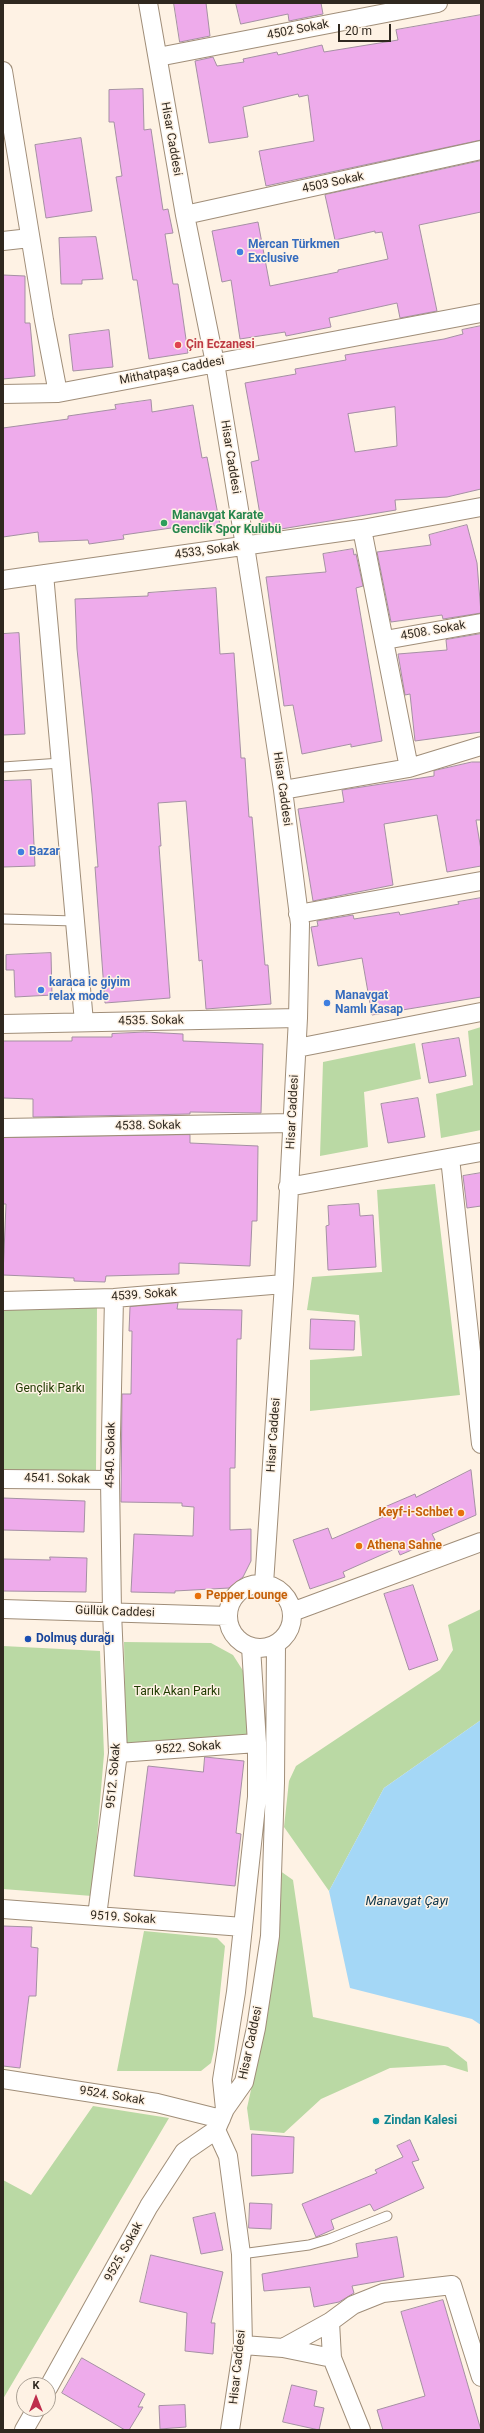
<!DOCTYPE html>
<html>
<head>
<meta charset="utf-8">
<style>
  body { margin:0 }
  #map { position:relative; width:484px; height:2433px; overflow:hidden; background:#fef2e4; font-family:Roboto,sans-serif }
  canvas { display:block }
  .frame { position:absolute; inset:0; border:4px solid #2f281f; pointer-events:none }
  .north { position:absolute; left:16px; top:2377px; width:40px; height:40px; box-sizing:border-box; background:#fef2e4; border:1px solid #aba195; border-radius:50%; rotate:0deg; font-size:11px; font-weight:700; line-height:16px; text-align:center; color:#2f281f }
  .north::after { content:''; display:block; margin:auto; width:14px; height:18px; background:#be2d4c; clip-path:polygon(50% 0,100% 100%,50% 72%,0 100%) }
  .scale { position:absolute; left:338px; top:24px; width:53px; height:18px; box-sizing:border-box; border:2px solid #2f281f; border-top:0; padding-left:5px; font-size:12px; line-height:14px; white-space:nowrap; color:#2f281f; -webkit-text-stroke:3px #fef2e4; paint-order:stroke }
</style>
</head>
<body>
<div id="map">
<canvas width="484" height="2433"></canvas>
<div class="frame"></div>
<div class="north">K</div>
<div class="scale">20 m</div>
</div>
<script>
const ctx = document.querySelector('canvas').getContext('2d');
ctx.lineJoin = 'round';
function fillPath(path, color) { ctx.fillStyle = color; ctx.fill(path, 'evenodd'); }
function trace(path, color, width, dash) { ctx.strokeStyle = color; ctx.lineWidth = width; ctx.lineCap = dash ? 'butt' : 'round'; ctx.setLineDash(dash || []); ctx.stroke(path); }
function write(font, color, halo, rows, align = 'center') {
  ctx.font = font + ' Roboto,sans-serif'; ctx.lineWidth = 3; ctx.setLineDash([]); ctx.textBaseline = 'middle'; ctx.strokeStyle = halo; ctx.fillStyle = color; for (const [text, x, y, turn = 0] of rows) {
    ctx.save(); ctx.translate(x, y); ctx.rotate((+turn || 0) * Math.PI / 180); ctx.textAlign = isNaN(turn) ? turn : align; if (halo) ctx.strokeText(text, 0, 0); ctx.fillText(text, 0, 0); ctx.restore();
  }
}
fillPath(new Path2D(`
  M481 1027V1130L441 1138 436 1094 473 1085 468 1031Z
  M415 1043 421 1079 364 1092 368 1147 320 1156 323 1062Z
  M435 1184 460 1395 310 1411V1360L362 1356 359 1315 307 1310 312 1277 382 1272 377 1190Z
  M3 1306H97L96 1472H3Z
  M481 1609V1720L384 1788 329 1891 284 1827 289 1781 296 1766 440 1670 453 1650 448 1625Z
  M124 1642 211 1643 233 1655 247 1677 250 1734 126 1746Z
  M3 1646 100 1651 104 1754 92 1896 3 1889Z
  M276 1868 293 1880 313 2017 448 2047 467 2062 468 2072 445 2065 390 2068 321 2099 284 2133 250 2130 247 2108 268 2013 280 1917Z
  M144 1931 217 1938 225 1946 214 2050 211 2063 201 2071H117Z
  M93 2106 169 2118 3 2399V2180L31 2195Z`), '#bad9a4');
fillPath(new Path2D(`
  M481 1720V2025L472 2019 350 1988 329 1891 384 1788Z`), '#a4d7f6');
const building = new Path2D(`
  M174 3H206L210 36 180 42Z
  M236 3H321L323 14 289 21 288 14 241 24Z
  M481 15V140L266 186 259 151 314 141 308 95 299 97 298 94 243 107 248 137 209 143 195 61 213 57 217 66 244 62 243 59 277 52 278 55 322 45 324 52 398 40 396 30Z
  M143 89 144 130 151 129 163 210 168 209 173 233 165 234 173 284H178L188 353 149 359 137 280H133L116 177 122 176 114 122H109V90Z
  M81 138 92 211 46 218 35 145Z
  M481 161V212L419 225 437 311 400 318 397 303 329 318 331 327 286 336 285 332 240 339 231 280 222 282 212 231 258 222 270 286 338 272V270L388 259 382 232 375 233V231L335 240 325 195Z
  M96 237 103 279 82 280V284H61L59 238Z
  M3 275 25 276V323H30L35 376 3 379Z
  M481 326V489L447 497 395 500 396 510 263 532 251 462 259 460 245 383 296 374 295 369 346 360 345 355 444 339 463 334 462 330ZM395 407 397 446 355 452 348 414Z
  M109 330 113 367 73 371 69 335Z
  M151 400 152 412 193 405 202 458 207 457 220 525 186 530 185 526 123 535 124 539 89 544 88 540 39 542 38 532 3 537V428L68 419V416L116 409 115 405Z
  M467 525 477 563 481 613 443 619 442 615 391 622 377 552 431 545 429 535Z
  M353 549 354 555 356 554 363 586 356 588 382 741 351 747V744L302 754 293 705 284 706 266 577 326 572 323 554Z
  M216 588 220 654 234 653 241 758H245L249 817H252L265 965H268L271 1004 206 1009 202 960 199 961 186 801 158 803 161 846H159L170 998 105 1003 95 867H98L92 794 77 649 75 599 148 596V593Z
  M19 633 25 734 3 735V634Z
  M481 634V732L415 741 410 694 405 695 398 654 447 650 446 640Z
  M472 762H481V820H476L481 850V866L447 872 437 815 384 824 393 885 313 901 298 809 344 802 342 790 434 776V771Z
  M31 780 35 866 3 867V781Z
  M481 898V997L372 1015 362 958 318 966 311 927 318 926 317 921 353 915 354 919 399 912 400 915 459 904 458 902Z
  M51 953 52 995 15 997 14 970H6V955Z
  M145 1032 183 1034V1041L263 1044 261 1113 190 1112V1114L33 1117V1099L3 1098V1041H72V1037H112V1034Z
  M459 1038 466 1076 429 1083 422 1044Z
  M418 1098 425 1137 388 1143 381 1104Z
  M190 1135V1143L258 1146 257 1221H252L250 1266 179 1263V1274L106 1276 105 1282 74 1281V1278L3 1275 6 1204H3V1138Z
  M481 1173V1206L467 1208 463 1176Z
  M359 1204 360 1216 373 1215 376 1267 328 1270 326 1226 329 1225 328 1206Z
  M178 1303 177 1309 242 1310 241 1339H237L235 1468H230V1530L251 1529V1561L243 1577 229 1588 175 1591V1593L131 1592 134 1534 193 1536 194 1507 182 1506V1503L121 1502 122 1394H131L132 1331H129L130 1307Z
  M311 1319 355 1321 354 1350 310 1349Z
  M471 1470 476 1515 432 1534 435 1540 400 1555 397 1548 343 1572 345 1577 310 1589 293 1540 328 1528 332 1539 383 1517 380 1509 415 1494 416 1497Z
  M3 1498 85 1501 84 1532 3 1530Z
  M50 1557 87 1558 86 1592 3 1591V1559L50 1560Z
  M413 1585 438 1660 409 1670 384 1594Z
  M205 1757 244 1761 236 1833 241 1834 235 1886 134 1876 148 1766 203 1772Z
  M3 1926 32 1927 31 1947 38 1948 36 1996H29L20 2068 3 2066Z
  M252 2134 294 2137 293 2173 252 2176Z
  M410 2140 419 2160 412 2162 424 2188 374 2211 370 2204 331 2220 334 2229 316 2237 302 2204 377 2173 375 2170 403 2157 397 2146Z
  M250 2203 272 2204 271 2229 249 2228Z
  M215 2213 223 2250 201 2254 193 2218Z
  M397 2237 404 2277 352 2286 354 2293 339 2302 314 2307 310 2287 264 2291 262 2274 358 2257 356 2244Z
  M151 2255 223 2272 211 2323H215L213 2354 185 2351 187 2313 140 2302Z
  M443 2300 481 2430H383L377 2410 425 2396 401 2312Z
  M82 2358 145 2394 138 2407H143L129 2430H125L62 2393Z
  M292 2385 317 2391 314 2406 324 2408 319 2430 283 2422Z
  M185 2405 186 2427 160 2429 159 2406Z`);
fillPath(building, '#eeabeb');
trace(building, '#a590a3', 1);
const service = new Path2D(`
  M3 767 61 763
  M3 919 75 921
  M241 2254 309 2245 329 2239 387 2216`);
const minor = new Path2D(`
  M148 3 185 215 215 363 245 546 283 790 300 924 298 1018 284 1284 264 1584
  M158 57 438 3
  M3 71 44 320 58 393
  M185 215 481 150
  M3 241 30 238
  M3 394 58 393 481 313
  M362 529 409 768
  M44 574 84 1022
  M3 580 362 529 481 507
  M385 640 481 623
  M283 790 409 768 481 746
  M298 914 481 881
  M3 1024 298 1018
  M297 1048 481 1012
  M3 1128 292 1123
  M450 1158 481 1444
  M288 1187 481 1152
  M3 1301 114 1298 284 1284
  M3 1479 110 1480
  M228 1616a32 32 0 1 1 64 0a32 32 0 1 1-64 0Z
  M3 1609 228 1616
  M292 1612 481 1542
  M118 1753 257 1743
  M3 1909 243 1927
  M97 1916 118 1753 112 1612 110 1480 114 1298
  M3 2079 157 2103 221 2119
  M225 2109 222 2080 236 1992 257 1797V1743L251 1647
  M330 2322 332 2358
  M243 2345 283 2348 332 2358 361 2430
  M283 2348 330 2322 353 2305 383 2293 452 2285 481 2377
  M48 2388 149 2206 184 2152 216 2130
  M24 2430 36 2409
  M230 2430 243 2345 241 2254 228 2156 216 2130 225 2109 244 2082 256 2028 270 1936 275 1783 276 1644`);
trace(service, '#a08e79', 11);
trace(minor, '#a08e79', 20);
trace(service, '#fff', 9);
trace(minor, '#fff', 18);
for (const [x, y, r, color] of [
  [240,252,4,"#3f7fe0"],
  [178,345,4,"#e0444e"],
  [164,523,4,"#2e9e5b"],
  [21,852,4,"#3f7fe0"],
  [41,990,4,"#3f7fe0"],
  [327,1003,4,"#3f7fe0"],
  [461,1513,4,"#e8710a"],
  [359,1546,4,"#e8710a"],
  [198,1596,4,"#e8710a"],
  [28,1639,4,"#1a4fb4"],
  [376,2121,4,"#0f9aa8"]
]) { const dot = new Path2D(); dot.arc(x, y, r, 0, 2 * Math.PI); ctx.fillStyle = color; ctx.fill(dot); trace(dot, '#fef2e4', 1.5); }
write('12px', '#2f281f', '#fef2e4', [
  ["4502 Sokak",298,30,-11],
  ["Hisar Caddesi",171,139,80],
  ["4503 Sokak",333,183,-12],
  ["Mithatpaşa Caddesi",172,371,-11],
  ["Hisar Caddesi",230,457,81],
  ["4533, Sokak",207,551,-8],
  ["4508. Sokak",433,631,-10],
  ["Hisar Caddesi",282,789,82],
  ["4535. Sokak",151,1021,-1],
  ["Hisar Caddesi",293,1112,-87],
  ["4538. Sokak",148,1126,-1],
  ["4539. Sokak",144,1295,-4],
  ["Hisar Caddesi",274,1435,-86],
  ["4540. Sokak",111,1455,-89],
  ["4541. Sokak",57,1479,1],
  ["Güllük Caddesi",115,1612,2],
  ["9522. Sokak",188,1748,-4],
  ["9512. Sokak",114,1776,-85],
  ["9519. Sokak",123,1918,4],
  ["Hisar Caddesi",251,2043,-78],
  ["9524. Sokak",112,2096,9],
  ["9525. Sokak",124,2252,-61],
  ["Hisar Caddesi",238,2367,-84]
]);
write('bold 12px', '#366cbe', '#fef2e4', [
  ["Mercan Türkmen",248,245],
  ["Exclusive",248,259],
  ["Bazar",29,852],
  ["karaca ic giyim",49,983],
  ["relax mode",49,997],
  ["Manavgat",335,996],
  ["Namlı Kasap",335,1010]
], 'left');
write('bold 12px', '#be3a42', '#fef2e4', [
  ["Çin Eczanesi",186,345]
], 'left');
write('bold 12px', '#27864d', '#fef2e4', [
  ["Manavgat Karate",172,516],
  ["Genclik Spor Kulübü",172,530]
], 'left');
write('12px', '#203b02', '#fef2e4', [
  ["Gençlik Parkı",50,1389],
  ["Tarık Akan Parkı",177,1692]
]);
write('bold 12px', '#c56008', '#fef2e4', [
  ["Keyf-i-Schbet",453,1513,"right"],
  ["Athena Sahne",367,1546],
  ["Pepper Lounge",206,1596]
], 'left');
write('bold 12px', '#164399', '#fef2e4', [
  ["Dolmuş durağı",36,1639]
], 'left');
write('bold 12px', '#0d838f', '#fef2e4', [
  ["Zindan Kalesi",384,2121]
], 'left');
write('italic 13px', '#11394e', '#fef2e4', [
  ["Manavgat Çayı",407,1902]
]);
</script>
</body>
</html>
